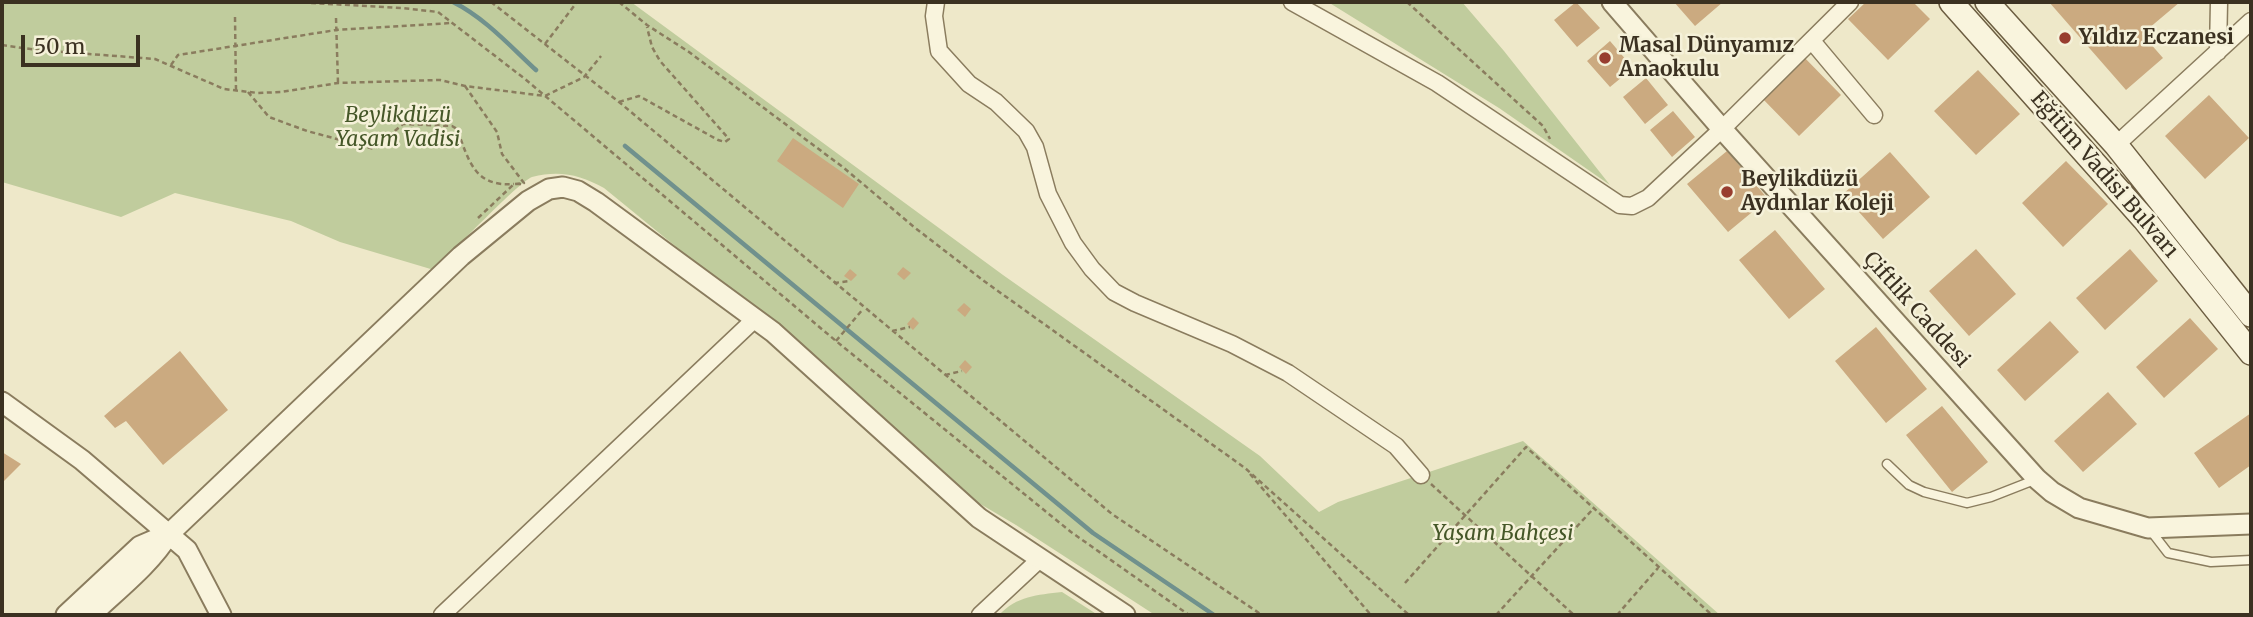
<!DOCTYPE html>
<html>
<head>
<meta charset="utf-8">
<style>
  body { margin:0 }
  #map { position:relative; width:2253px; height:617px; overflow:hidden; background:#eee8c9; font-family:Merriweather,serif }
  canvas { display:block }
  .frame { position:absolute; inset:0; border:4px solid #3b3121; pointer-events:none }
  .scale { position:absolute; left:21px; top:35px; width:119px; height:32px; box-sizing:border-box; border:4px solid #3b3121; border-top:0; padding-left:9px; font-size:21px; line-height:24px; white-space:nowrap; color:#3b3121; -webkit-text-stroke:5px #f5f1d9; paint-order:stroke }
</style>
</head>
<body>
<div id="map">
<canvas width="2253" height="617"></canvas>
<div class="frame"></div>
<div class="scale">50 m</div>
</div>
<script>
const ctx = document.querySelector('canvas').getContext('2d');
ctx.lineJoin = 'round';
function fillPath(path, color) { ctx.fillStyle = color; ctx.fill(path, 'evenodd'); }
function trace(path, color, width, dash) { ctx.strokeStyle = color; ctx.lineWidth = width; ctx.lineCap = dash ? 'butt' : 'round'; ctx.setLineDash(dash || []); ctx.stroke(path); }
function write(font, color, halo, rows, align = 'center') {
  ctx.font = font + ' Merriweather,serif'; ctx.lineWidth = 5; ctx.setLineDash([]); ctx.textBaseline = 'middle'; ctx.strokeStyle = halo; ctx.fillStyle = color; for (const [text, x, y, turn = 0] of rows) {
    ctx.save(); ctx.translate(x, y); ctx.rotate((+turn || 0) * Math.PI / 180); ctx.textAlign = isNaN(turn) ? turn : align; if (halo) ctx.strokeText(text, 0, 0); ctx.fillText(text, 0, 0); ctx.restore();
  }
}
fillPath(new Path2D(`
  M2 2H631L1003 275 1260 456 1319 512 1338 502 1523 441 1720 615H1155L1016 525 960 492 767 321 604 188C580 175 560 170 532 177 521 180 448 256 434 270L340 242 291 221 175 193 121 217 2 182Z
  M1328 2H1462L1504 51 1610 185 1499 108Z
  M1062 592 1098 615H999C1017 596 1037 595 1062 592Z`), '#c0cc9d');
trace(new Path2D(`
  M453 2C485 18 510 46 536 70
  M625 146 1093 533 1214 615`), '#70918d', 4.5);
fillPath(new Path2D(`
  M1576 2 1600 28 1577 47 1554 20Z
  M1674 2H1723L1695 26Z
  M1866 2H1913L1930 19 1888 60 1848 19Z
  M2049 2H2180L2142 34 2163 58 2126 90Z
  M1610 41 1633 68 1610 87 1587 61Z
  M1801 54 1841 95 1799 136 1759 95Z
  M1978 70 2020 114 1976 155 1934 111Z
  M1646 78 1668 105 1645 124 1623 97Z
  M2209 95 2249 138 2205 179 2165 136Z
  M1673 111 1695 137 1672 157 1650 130Z
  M793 138 859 184 843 208 777 161Z
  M1727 151 1768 199 1728 232 1687 184Z
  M1890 152 1930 197 1883 239 1843 194Z
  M2066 161 2108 204 2063 247 2022 203Z
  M1775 230 1825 289 1789 319 1739 260Z
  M1976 249 2016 294 1969 336 1929 291Z
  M2130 249 2158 281 2105 330 2076 298Z
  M903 267 911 273 904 280 897 274Z
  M850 269 857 275 851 281 844 276Z
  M964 303 971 309 965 317 957 310Z
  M913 317 919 323 913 330 907 324Z
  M2190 318 2218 349 2164 398 2136 367Z
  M2050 321 2079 352 2025 401 1997 370Z
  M1876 327 1927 389 1886 423 1835 361Z
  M180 351 228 410 163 465 126 421 115 428 104 416Z
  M965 360 972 367 966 374 959 367Z
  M2108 392 2137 424 2083 472 2054 441Z
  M1942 406 1988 462 1952 492 1906 435Z
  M2251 413V465L2219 488 2194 453Z
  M2 452 21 464 2 483Z`), '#cbaa80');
const service = new Path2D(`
  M1887 464 1909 485 1924 492 1967 503 1991 497 2037 479
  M2151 531 2168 553 2211 562 2251 560`);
const minor = new Path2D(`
  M936 2 934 16 939 51 969 84 996 102 1026 131 1035 147 1048 194 1073 243 1092 269 1114 292 1135 303 1232 344 1288 373 1396 446 1421 475
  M1292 2 1437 83 1620 205 1632 206 1648 198 1722 129 1850 2
  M1812 41 1874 115
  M2218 52 2219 2
  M2116 145 2251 21
  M442 615 756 318
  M980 615 1040 559`);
const tertiary = new Path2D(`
  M1612 2 1722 129 2037 479 2052 492 2079 508 2148 528 2251 524
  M2 402 82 460 187 550 221 615
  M66 615 140 546 168 534
  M91 615C117 590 150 565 169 534L461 256 528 201 549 189 563 187 578 191 596 202 773 332 979 518 1125 615`);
const secondary = new Path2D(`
  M1951 2 2144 219 2251 353
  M1987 2 2116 145 2251 315`);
trace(service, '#8a7c5e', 11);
trace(minor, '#8a7c5e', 19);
trace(tertiary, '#8a7c5e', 23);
trace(secondary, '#6c5d41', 26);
trace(new Path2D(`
  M294 2 402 8 438 12 525 79 836 341 1071 532 1189 615
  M491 2 619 102 1112 514 1262 615
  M619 2 647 25 689 52 844 168 914 227 984 281 1245 468 1409 615
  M1407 2 1543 126 1550 139
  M235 17 236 91
  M336 18 338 83
  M545 44 577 2
  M2 45 37 50 155 59 224 89 258 93 281 92 338 83 440 80 465 86 545 96 584 77 601 56
  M171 65 178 55 336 30 451 23
  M465 86 497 132 502 154 524 183 514 184H521
  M248 92 269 117 307 131 374 149 403 124 452 126 457 129C469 161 474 187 514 184
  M619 102 639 96 718 140 725 142 729 139 660 61 652 47 647 27
  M478 218 514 184
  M834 283 850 281
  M892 331 910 327
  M836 341 863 309
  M945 375 962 371
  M1250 474 1371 615
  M1431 484 1574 615
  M1405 583 1526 447 1712 615
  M1496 615 1593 509
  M1617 615 1658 568`), '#8a7c5e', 2.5, [5, 3.5]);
trace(service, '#f9f4dd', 8);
trace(minor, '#f9f4dd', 16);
trace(tertiary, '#f9f4dd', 19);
trace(secondary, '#f9f4dd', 23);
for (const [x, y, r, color] of [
  [2065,38,7,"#983d2f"],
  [1605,58,7,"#983d2f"],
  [1727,192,7,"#983d2f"]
]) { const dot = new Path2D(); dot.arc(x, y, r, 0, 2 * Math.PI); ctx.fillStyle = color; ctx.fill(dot); trace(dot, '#f5f1d9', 2.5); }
write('bold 21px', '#3b3121', '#f5f1d9', [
  ["Yıldız Eczanesi",2079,38],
  ["Masal Dünyamız",1619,46],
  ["Anaokulu",1619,70],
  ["Beylikdüzü",1741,180],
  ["Aydınlar Koleji",1741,204]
], 'left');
write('italic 21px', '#455728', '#f5f1d9', [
  ["Beylikdüzü",398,116],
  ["Yaşam Vadisi",398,140],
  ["Yaşam Bahçesi",1503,534]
]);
write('21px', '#3b3121', '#f5f1d9', [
  ["Eğitim Vadisi Bulvarı",2104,175,49],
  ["Çiftlik Caddesi",1916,310,48]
]);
</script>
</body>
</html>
